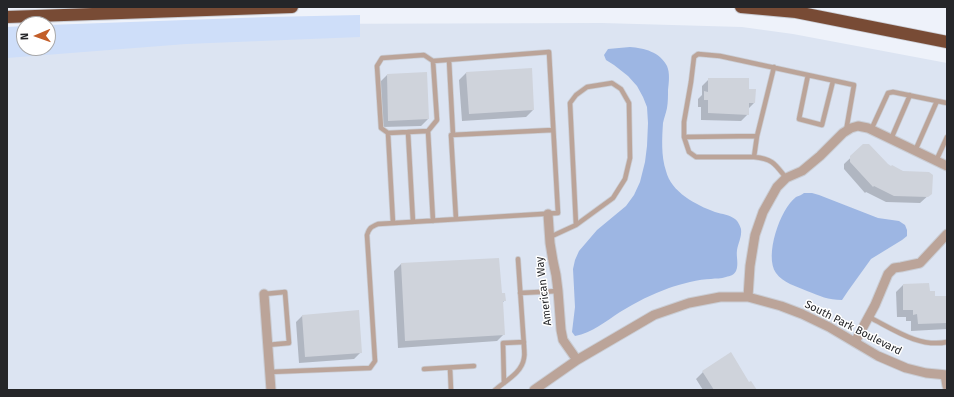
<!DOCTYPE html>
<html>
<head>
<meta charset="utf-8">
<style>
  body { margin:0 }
  #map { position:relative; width:954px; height:397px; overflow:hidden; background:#eef2fa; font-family:"Fira Sans",sans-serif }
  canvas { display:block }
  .frame { position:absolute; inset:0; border:8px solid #252629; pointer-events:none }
  .north { position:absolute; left:16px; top:16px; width:40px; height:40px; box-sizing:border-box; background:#fff; border:1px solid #a8a8a9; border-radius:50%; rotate:268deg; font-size:11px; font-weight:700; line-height:16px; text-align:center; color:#252629 }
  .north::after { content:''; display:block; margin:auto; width:14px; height:18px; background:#c35e29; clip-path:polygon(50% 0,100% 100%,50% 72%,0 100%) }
</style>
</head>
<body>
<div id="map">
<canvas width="954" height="397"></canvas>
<div class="frame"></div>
<div class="north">N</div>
</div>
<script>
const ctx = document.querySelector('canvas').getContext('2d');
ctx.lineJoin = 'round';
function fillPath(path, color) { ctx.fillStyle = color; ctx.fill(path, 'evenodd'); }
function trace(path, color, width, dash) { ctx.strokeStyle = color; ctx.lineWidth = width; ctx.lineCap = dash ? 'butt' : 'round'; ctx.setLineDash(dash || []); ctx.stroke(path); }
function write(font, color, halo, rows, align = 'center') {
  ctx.font = font + ' "Fira Sans",sans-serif'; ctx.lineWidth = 3; ctx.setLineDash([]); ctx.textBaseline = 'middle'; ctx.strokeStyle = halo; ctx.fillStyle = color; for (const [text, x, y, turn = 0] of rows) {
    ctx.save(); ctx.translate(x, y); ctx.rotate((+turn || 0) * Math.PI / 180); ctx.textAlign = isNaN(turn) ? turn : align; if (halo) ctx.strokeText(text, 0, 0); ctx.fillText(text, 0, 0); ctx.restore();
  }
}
fillPath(new Path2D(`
  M602 23 742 27 793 34 947 63V390H7V37L24 48H48L280 24Z`), '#dce4f2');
fillPath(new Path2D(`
  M360 15V37L186 44 7 58V27L24 26V48H48V25L268 17Z`), '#cedef9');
fillPath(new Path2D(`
  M630 47C644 48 660 52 667 66 670 73 669 82 668 90 668 96 668 102 667 108 666 113 664 118 663 123 662 138 661 156 666 171 671 192 696 205 715 212 722 214 730 215 735 219 738 221 740 226 741 229 742 237 738 243 737 250 736 257 739 264 736 271 734 275 730 276 726 277 721 279 716 278 711 279 700 279 680 284 669 288 652 294 636 302 620 312 606 321 592 333 575 336L572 332 575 307 573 269 575 260 579 251 597 230 626 206 634 195 640 182 645 162 647 146 648 123 647 107 643 97 637 86 628 76 614 65 606 60 604 55 608 49Z
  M804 193H812L819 195 878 218 899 221 905 225 907 230V236L902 240 871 259 848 291 842 300C828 300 820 296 807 291 796 286 783 283 776 273 764 256 780 209 796 197 798 196 802 195 804 193Z`), '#9db6e3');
fillPath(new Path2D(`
  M466 73 533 110 526 117 462 121 459 80Z
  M387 75 428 119 421 126 382 127 380 82Z
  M709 79 748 90 754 103 748 109V114L741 121 701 120V107H698V99L702 95V86Z
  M864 145 887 165 903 172 931 193 920 203 886 202 866 192 865 193 844 169V164Z
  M401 264 501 293 505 300 502 303 504 334 497 341 398 348 394 271Z
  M928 284 929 292 934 297H947V329L911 331V321H906V317H897L896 292 903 285Z
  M303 315 361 352 354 359 299 363 296 322Z
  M703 372 749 384 756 390H703L696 379Z`), '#0003');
fillPath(new Path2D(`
  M532 68 534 110 469 114 466 72Z
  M427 72 429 119 388 121 387 74Z
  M708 78H749V89H756L755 103H749V115L708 113V100H704V91L708 92Z
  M863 144H869L888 164 891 166 892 165 903 171 929 172 933 175 932 194 928 197 894 196 874 186 873 187 850 162V156Z
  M499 258 502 293H505L506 301H503L505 335 405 341 401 263Z
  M929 283 930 291H935V296H947V323L918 324 917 314 913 315V310H903V284Z
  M359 310 362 353 305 357 302 315Z
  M731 352 749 382 751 381 757 390H714L702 371Z`), '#cfd3db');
const lane = new Path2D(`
  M449 60 453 135
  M808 75 799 119 822 125 833 81
  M871 130 888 93 893 92 947 103
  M428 131 433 221
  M408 132 413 222
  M388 133 428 131 437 120 433 61
  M684 137 757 136 774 67
  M891 139 910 95
  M915 151 937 101
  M754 157 757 136
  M936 161 947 137
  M786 178C775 164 773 159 754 157H696L689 152 684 137V122L691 82 694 57 698 54 720 56 854 85 846 131
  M456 219 451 135 553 130
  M550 237 576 225 570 103 576 95 587 87 612 83 621 89 629 103 630 158 625 179 613 198 576 225
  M520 293 558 291
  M264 294 285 292 289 343 267 345
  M869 317C893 329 919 348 947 342
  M450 368 451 390
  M424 369 474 366
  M269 372 370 368 375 361 367 235C369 228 371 227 378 224L558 213 549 52 433 61 424 55 382 58 377 66 381 128 388 133 393 223
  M504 383 503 343 524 342
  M495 390C505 381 522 373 524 358 525 354 524 350 524 346L518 259`);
const street = new Path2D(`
  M548 214 550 243 553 261 556 275 558 291 561 330 563 340 577 360
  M264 294 271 390
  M748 297 750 266 755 235 763 212 777 187 786 178 802 171 820 156 843 133 851 128 858 126 868 128 947 166
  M855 342 875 305 888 274 894 268 901 267 920 263 947 234
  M945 375 947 386
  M534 390 577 360 654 315 689 303 720 297H748L781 306 802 314 829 327 878 356 906 368 926 373 947 375`);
const highway = new Path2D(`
  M741 7 796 12 947 42
  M7 17 292 7`);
trace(lane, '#cacdd4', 6);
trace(street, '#cacdd4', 11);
trace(highway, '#cacdd4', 14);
trace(lane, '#bba499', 4.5);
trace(street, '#bba499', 9);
trace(highway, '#784b35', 12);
write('11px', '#252629', '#fff', [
  ["American Way",544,291,-97],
  ["South Park Boulevard",853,328,27]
]);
</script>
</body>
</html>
